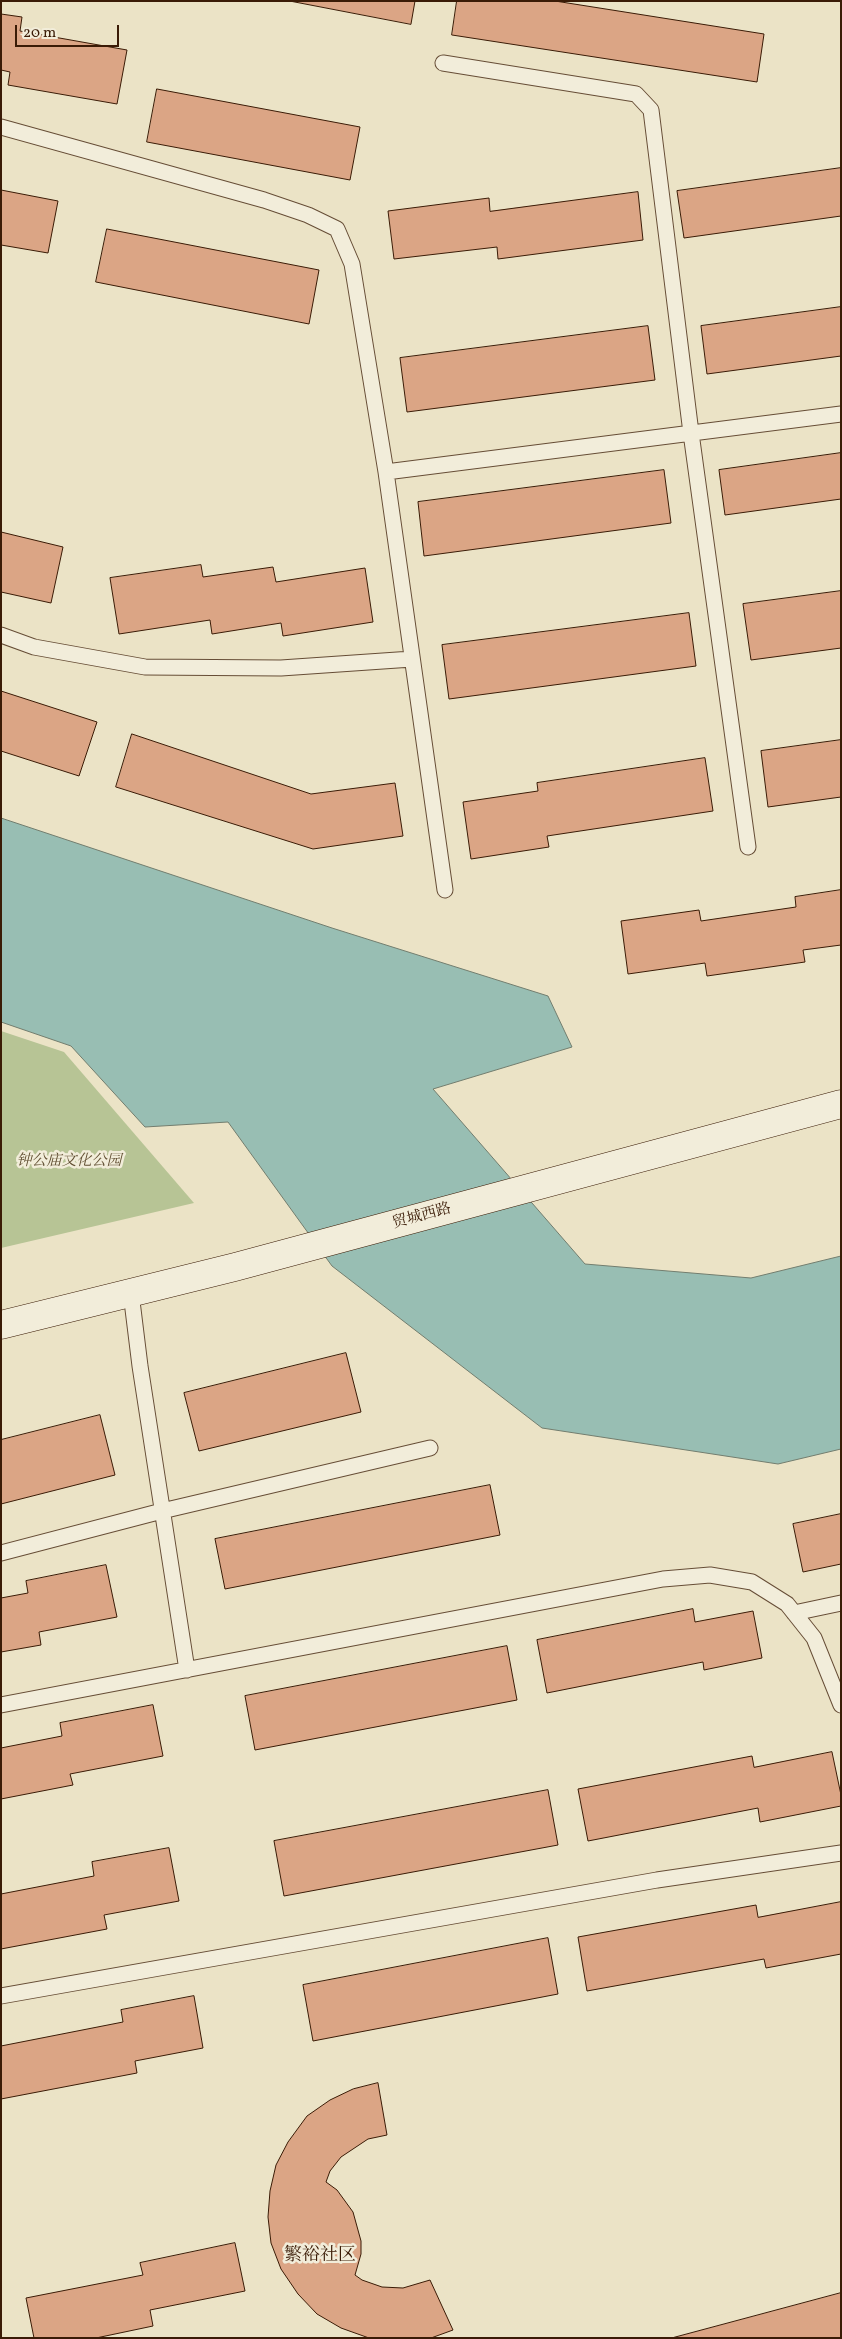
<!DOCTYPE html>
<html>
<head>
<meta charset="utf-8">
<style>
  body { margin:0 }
  #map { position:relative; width:842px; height:2339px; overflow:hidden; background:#ebe3c6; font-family:Vollkorn,serif }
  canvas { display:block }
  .frame { position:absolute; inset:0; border:2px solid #3a1b06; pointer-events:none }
  .scale { position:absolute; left:15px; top:25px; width:104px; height:22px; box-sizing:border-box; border:2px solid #3a1b06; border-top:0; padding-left:6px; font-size:15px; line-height:18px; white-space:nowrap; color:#3a1b06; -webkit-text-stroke:4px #f2edda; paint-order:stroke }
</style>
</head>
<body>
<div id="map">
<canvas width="842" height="2339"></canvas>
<div class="frame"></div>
<div class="scale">20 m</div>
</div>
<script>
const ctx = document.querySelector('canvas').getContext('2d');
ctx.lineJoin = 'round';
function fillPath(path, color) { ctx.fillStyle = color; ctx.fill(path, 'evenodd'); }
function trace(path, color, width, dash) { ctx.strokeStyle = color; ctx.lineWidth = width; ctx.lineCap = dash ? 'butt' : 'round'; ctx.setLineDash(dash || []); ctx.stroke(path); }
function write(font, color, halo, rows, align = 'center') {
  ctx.font = font + ' Vollkorn,"Noto Serif SC",serif'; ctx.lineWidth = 5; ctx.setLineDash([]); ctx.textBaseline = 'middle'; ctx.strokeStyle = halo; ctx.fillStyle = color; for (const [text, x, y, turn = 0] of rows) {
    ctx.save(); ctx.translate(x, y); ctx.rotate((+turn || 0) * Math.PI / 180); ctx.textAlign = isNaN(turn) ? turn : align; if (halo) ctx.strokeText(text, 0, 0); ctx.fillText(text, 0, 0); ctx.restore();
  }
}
fillPath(new Path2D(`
  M1 1031 64 1052 194 1203 1 1248Z`), '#b7c495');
const water = new Path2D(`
  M1 818 332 928 548 996 572 1047 433 1089 585 1264 751 1278 841 1256V1449L778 1464 542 1428 332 1266 228 1122 145 1127 71 1046 1 1022Z`);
fillPath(water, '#98beb3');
trace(water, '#727d6e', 1);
const building = new Path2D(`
  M290 1H415L411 24Z
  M457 1H555L764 34 757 82 452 35Z
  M1 14 22 17 20 31 127 50 117 104 8 85 10 72 1 70Z
  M157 89 360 127 350 180 147 142Z
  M841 168V216L684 238 677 191Z
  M1 190 58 201 48 253 1 245Z
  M638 192 643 240 498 259 497 247 394 259 388 211 489 198 490 211Z
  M107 229 319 270 309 324 96 282Z
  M841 307V356L707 374 701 326Z
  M648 326 655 380 407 412 400 358Z
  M841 453V499L725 515 719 470Z
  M664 470 671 523 424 556 418 502Z
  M1 532 63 547 51 603 1 592Z
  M201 565 203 577 273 567 276 582 365 568 373 622 283 636 281 623 212 634 210 620 119 634 110 578Z
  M841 591V648L751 660 743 604Z
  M689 613 696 666 449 699 442 645Z
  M1 691 97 722 79 776 1 751Z
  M132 734 311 794 395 783 403 836 313 849 116 787Z
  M841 740V797L768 807 761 751Z
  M705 758 713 811 547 836 549 847 471 859 463 802 538 791 537 783Z
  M841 890V945L803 950 805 962 707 976 705 963 628 974 621 921 699 910 701 921 796 907 795 897Z
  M346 1353 361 1412 199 1451 184 1393Z
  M100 1415 115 1475 1 1504V1440Z
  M490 1485 500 1535 225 1589 215 1539Z
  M841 1514V1564L803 1572 793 1524Z
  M106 1565 117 1617 39 1632 41 1645 1 1652V1598L28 1593 26 1581Z
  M693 1609 695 1622 753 1611 762 1658 704 1670 703 1662 547 1693 537 1640Z
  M507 1646 517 1700 255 1750 245 1696Z
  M153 1705 163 1756 70 1774 73 1785 1 1799V1748L62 1736 60 1723Z
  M832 1752 841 1795V1806L760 1822 758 1808 588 1841 578 1789 752 1756 754 1767Z
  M548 1790 558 1845 284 1896 274 1841Z
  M169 1848 179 1901 104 1915 107 1929 1 1949V1894L94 1876 92 1862Z
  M841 1902V1954L766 1968 764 1959 587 1991 578 1937 756 1905 758 1917Z
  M548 1938 558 1994 313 2041 303 1985Z
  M194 1996 203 2048 135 2061 137 2073 1 2099V2046L123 2022 121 2010Z
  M378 2083 387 2135 368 2139 341 2157 330 2171 326 2182 337 2190 353 2212 361 2241V2254L355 2275 362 2280 382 2287 403 2288 430 2280 453 2330 431 2338H369L341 2328 317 2314 298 2294 281 2269 271 2243 268 2217 270 2191 276 2165 288 2142 307 2116 330 2100 353 2089Z
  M235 2243 245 2291 150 2310 153 2326 96 2338H34L26 2298 143 2275 140 2263Z
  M841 2293V2338H672Z`);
fillPath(building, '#dba585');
trace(building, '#3a1b06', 1);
const lane = new Path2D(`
  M443 63 636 94 651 110 691 433 748 847
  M1 127 264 200 308 215 337 229 352 264 386 472 445 890
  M386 472 841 414
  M1 635 34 647 145 667 281 668 412 659
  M131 1293 140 1366 187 1670
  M1 1553 162 1511 430 1448
  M794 1613 841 1603
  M1 1705 663 1579 710 1575 752 1582 787 1604 814 1638 841 1705
  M1 1996 657 1880 841 1853`);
const secondary = new Path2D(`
  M1 1325 235 1267 841 1104`);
trace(lane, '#664d36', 17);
trace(secondary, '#3a1b06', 29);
trace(lane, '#f2edda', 15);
trace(secondary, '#f2edda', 28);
write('italic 15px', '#604e31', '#f2edda', [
  ["钟公庙文化公园",69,1162]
]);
write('15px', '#3a1b06', '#f2edda', [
  ["贸城西路",422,1217,-15]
]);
write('18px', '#3a1b06', '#f2edda', [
  ["繁裕社区",320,2257]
]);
</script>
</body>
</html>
